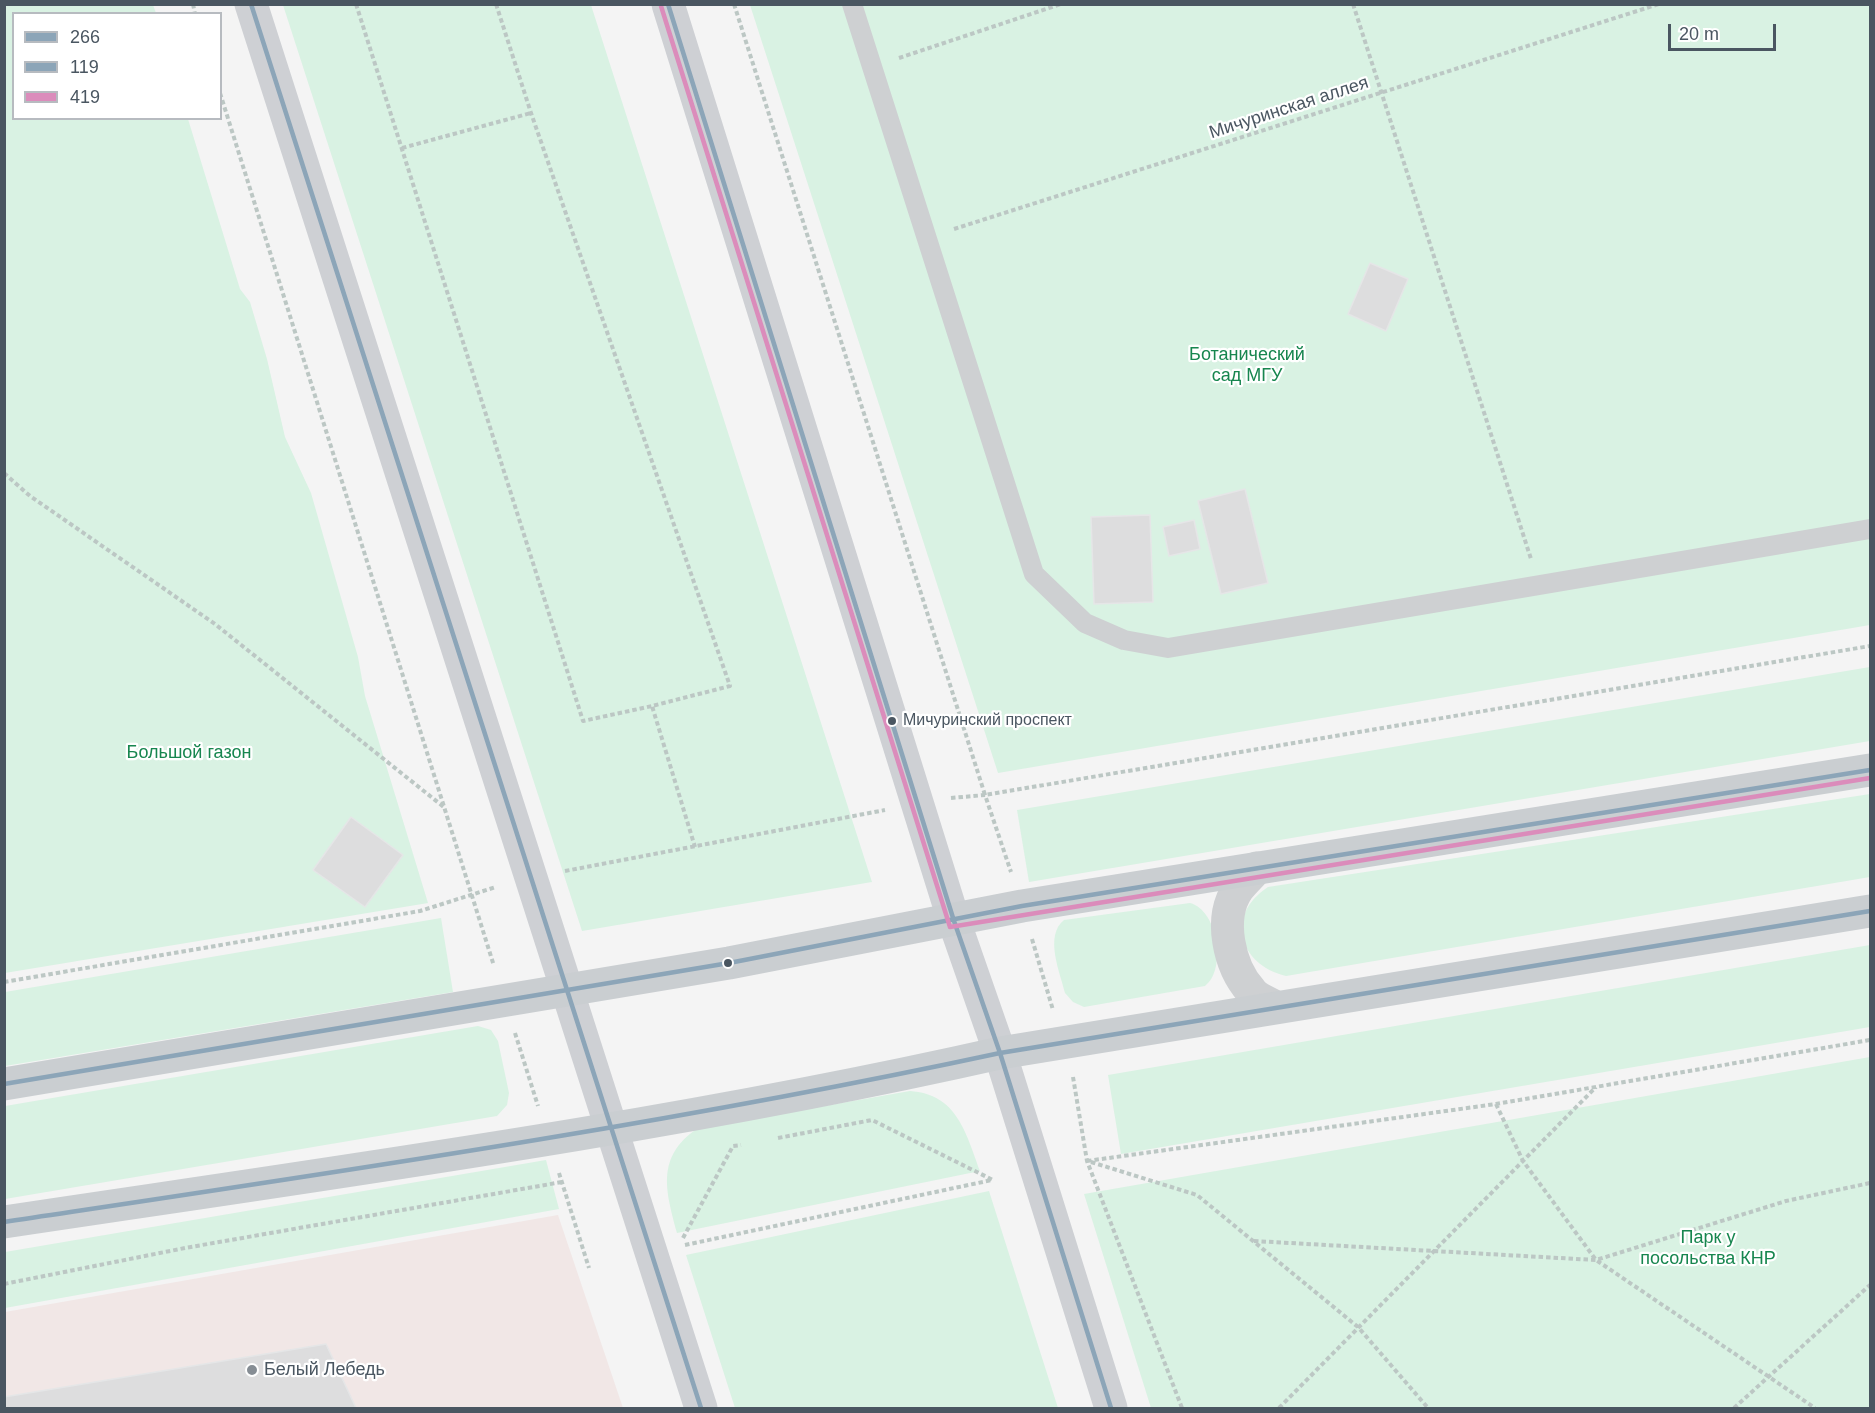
<!DOCTYPE html>
<html>
<head>
<meta charset="utf-8">
<style>
  body { margin:0 }
  #map { position:relative; width:1875px; height:1413px; overflow:hidden; background:#f4f4f4; font-family:Arial,sans-serif }
  canvas { display:block }
  .frame { position:absolute; inset:0; border:6px solid #4a5661; pointer-events:none }
  .legend { position:absolute; left:12px; top:12px; width:210px; height:108px; box-sizing:border-box; background:#fff; border:2px solid #b7bbc0; margin:0; padding:8px 10px; list-style:none; font-size:18px; color:#4a5661 }
  .legend li { display:flex; align-items:center; gap:12px; height:30px }
  .legend b { width:30px; border:2px solid #b7bbc0 }
  .scale { position:absolute; left:1668px; top:24px; width:108px; height:27px; box-sizing:border-box; border:3px solid #4a5661; border-top:0; padding-left:8px; font-size:18px; line-height:21px; white-space:nowrap; color:#4a5661; -webkit-text-stroke:4px #fff; paint-order:stroke }
</style>
</head>
<body>
<div id="map">
<canvas width="1875" height="1413"></canvas>
<div class="frame"></div>
<ul class="legend">
<li><b style="height:8px;background:#8ca5b8"></b>266</li>
<li><b style="height:8px;background:#8ca5b8"></b>119</li>
<li><b style="height:8px;background:#db8cbb"></b>419</li>
</ul>
<div class="scale">20 m</div>
</div>
<script>
const ctx = document.querySelector('canvas').getContext('2d');
ctx.lineJoin = 'round';
function fillPath(path, color) { ctx.fillStyle = color; ctx.fill(path, 'evenodd'); }
function trace(path, color, width, dash) { ctx.strokeStyle = color; ctx.lineWidth = width; ctx.lineCap = dash ? 'butt' : 'round'; ctx.setLineDash(dash || []); ctx.stroke(path); }
function write(font, color, halo, rows, align = 'center') {
  ctx.font = font + ' Arial,sans-serif'; ctx.lineWidth = 4.5; ctx.setLineDash([]); ctx.textBaseline = 'middle'; ctx.strokeStyle = halo; ctx.fillStyle = color; for (const [text, x, y, turn = 0] of rows) {
    ctx.save(); ctx.translate(x, y); ctx.rotate((+turn || 0) * Math.PI / 180); ctx.textAlign = isNaN(turn) ? turn : align; if (halo) ctx.strokeText(text, 0, 0); ctx.fillText(text, 0, 0); ctx.restore();
  }
}
fillPath(new Path2D(`
  M558 1215 623 1408H5V1312Z`), '#f1e7e6');
fillPath(new Path2D(`
  M5 5H153L156 13 14 14V118L188 119 240 289 250 302 267 359 285 437 311 493 358 657 365 696 428 903 5 973Z
  M283 5H591L872 882 582 931Z
  M750 5H1870V625L998 773Z
  M1870 667V741L1029 882 1017 810Z
  M1870 794V877L1286 976C1238 964 1225 915 1268 887Z
  M1190 903C1218 910 1227 970 1205 986L1084 1007 1073 1002 1065 993C1060 972 1044 936 1064 920Z
  M441 918 453 992 5 1066V992Z
  M1870 945V1027L1121 1154 1108 1075Z
  M478 1026 491 1030 498 1041 509 1093 507 1105 497 1116 5 1199V1106Z
  M1870 1057V1408H1151L1084 1194Z
  M910 1091C957 1094 966 1133 980 1171L677 1233C666 1191 655 1157 698 1128Z
  M546 1160 559 1209 5 1308V1252Z
  M989 1191 1058 1408H735L686 1255Z`), '#d9f2e3');
const building = new Path2D(`
  M1370 263 1408 279 1386 331 1348 314Z
  M1245 489 1268 583 1221 594 1198 501Z
  M1150 515 1153 602 1094 604 1091 517Z
  M1194 520 1200 549 1169 556 1163 527Z
  M351 817 403 855 365 907 313 870Z
  M326 1344 356 1408H4V1397Z`);
fillPath(building, '#ddddde');
trace(building, '#e5e6e7', 1.5);
trace(new Path2D(`
  M193 4 195 14
  M356 4 583 721 652 706
  M496 4 531 113 730 686 652 706 695 847
  M734 4 985 795 1870 646
  M1353 4 1531 559
  M899 58 1061 4
  M220 93 494 966
  M402 148 531 113
  M954 229 1659 4
  M4 473 30 496 215 624 445 808
  M951 798 985 795 1011 872
  M565 871 885 810
  M1032 939 1053 1010
  M4 982 420 911 496 887
  M515 1033 538 1106
  M1073 1077 1087 1161 1182 1408
  M1496 1104 1523 1161 1596 1260 1815 1408
  M778 1138 872 1120 993 1180
  M1087 1161 1496 1104 1870 1040
  M1091 1162 1197 1195 1358 1327 1428 1408
  M559 1173 589 1268
  M683 1238 733 1146 741 1145
  M1254 1241 1596 1260 1786 1201 1870 1183
  M685 1245 992 1180
  M4 1284 185 1248 562 1182
  M1279 1408 1596 1087
  M1734 1408 1870 1285`), '#bcc7c4', 4, [4.5, 3]);
trace(new Path2D(`
  M852 4 1034 574 1085 623 1124 640 1168 648 1870 529`), '#ced0d2', 20);
trace(new Path2D(`
  M1257 868C1251 875 1243 882 1238 889 1218 918 1229 966 1251 991 1256 998 1267 1002 1274 1006`), '#ced0d2', 33);
trace(new Path2D(`
  M251 4 701 1408
  M668 4 954 921 1000 1053 1111 1408`), '#ced0d4', 33);
trace(new Path2D(`
  M4 1084 729 963 1022 906 1870 770
  M4 1222C337 1172 672 1127 1000 1053L1870 911`), '#caced1', 33);
trace(new Path2D(`
  M4 1084 729 963 1022 906 1870 770
  M4 1222C338 1172 670 1124 1000 1053L1870 911`), '#8ca5b8', 4.5);
trace(new Path2D(`
  M251 4 701 1408
  M668 4 954 921 1000 1053 1111 1408`), '#8ca5b8', 4.5);
trace(new Path2D(`
  M661 6 950 927 1870 778`), '#db8cbb', 4.5);
for (const [x, y, r, color] of [
  [892,721,5,"#4a5661"],
  [728,963,5,"#4a5661"],
  [252,1370,6,"#868d94"]
]) { const dot = new Path2D(); dot.arc(x, y, r, 0, 2 * Math.PI); ctx.fillStyle = color; ctx.fill(dot); trace(dot, '#fff', 2); }
write('16px', '#4a5661', '#fff', [
  ["Мичуринский проспект",903,721]
], 'left');
write('18px', '#4a5661', '#fff', [
  ["Мичуринская аллея",1289,108,-18]
]);
write('18px', '#17864f', '#fff', [
  ["Ботанический",1247,355],
  ["сад МГУ",1247,376],
  ["Большой газон",189,753],
  ["Парк у",1708,1238],
  ["посольства КНР",1708,1259]
]);
write('18px', '#4a5661', '#fff', [
  ["Белый Лебедь",264,1370]
], 'left');
</script>
</body>
</html>
